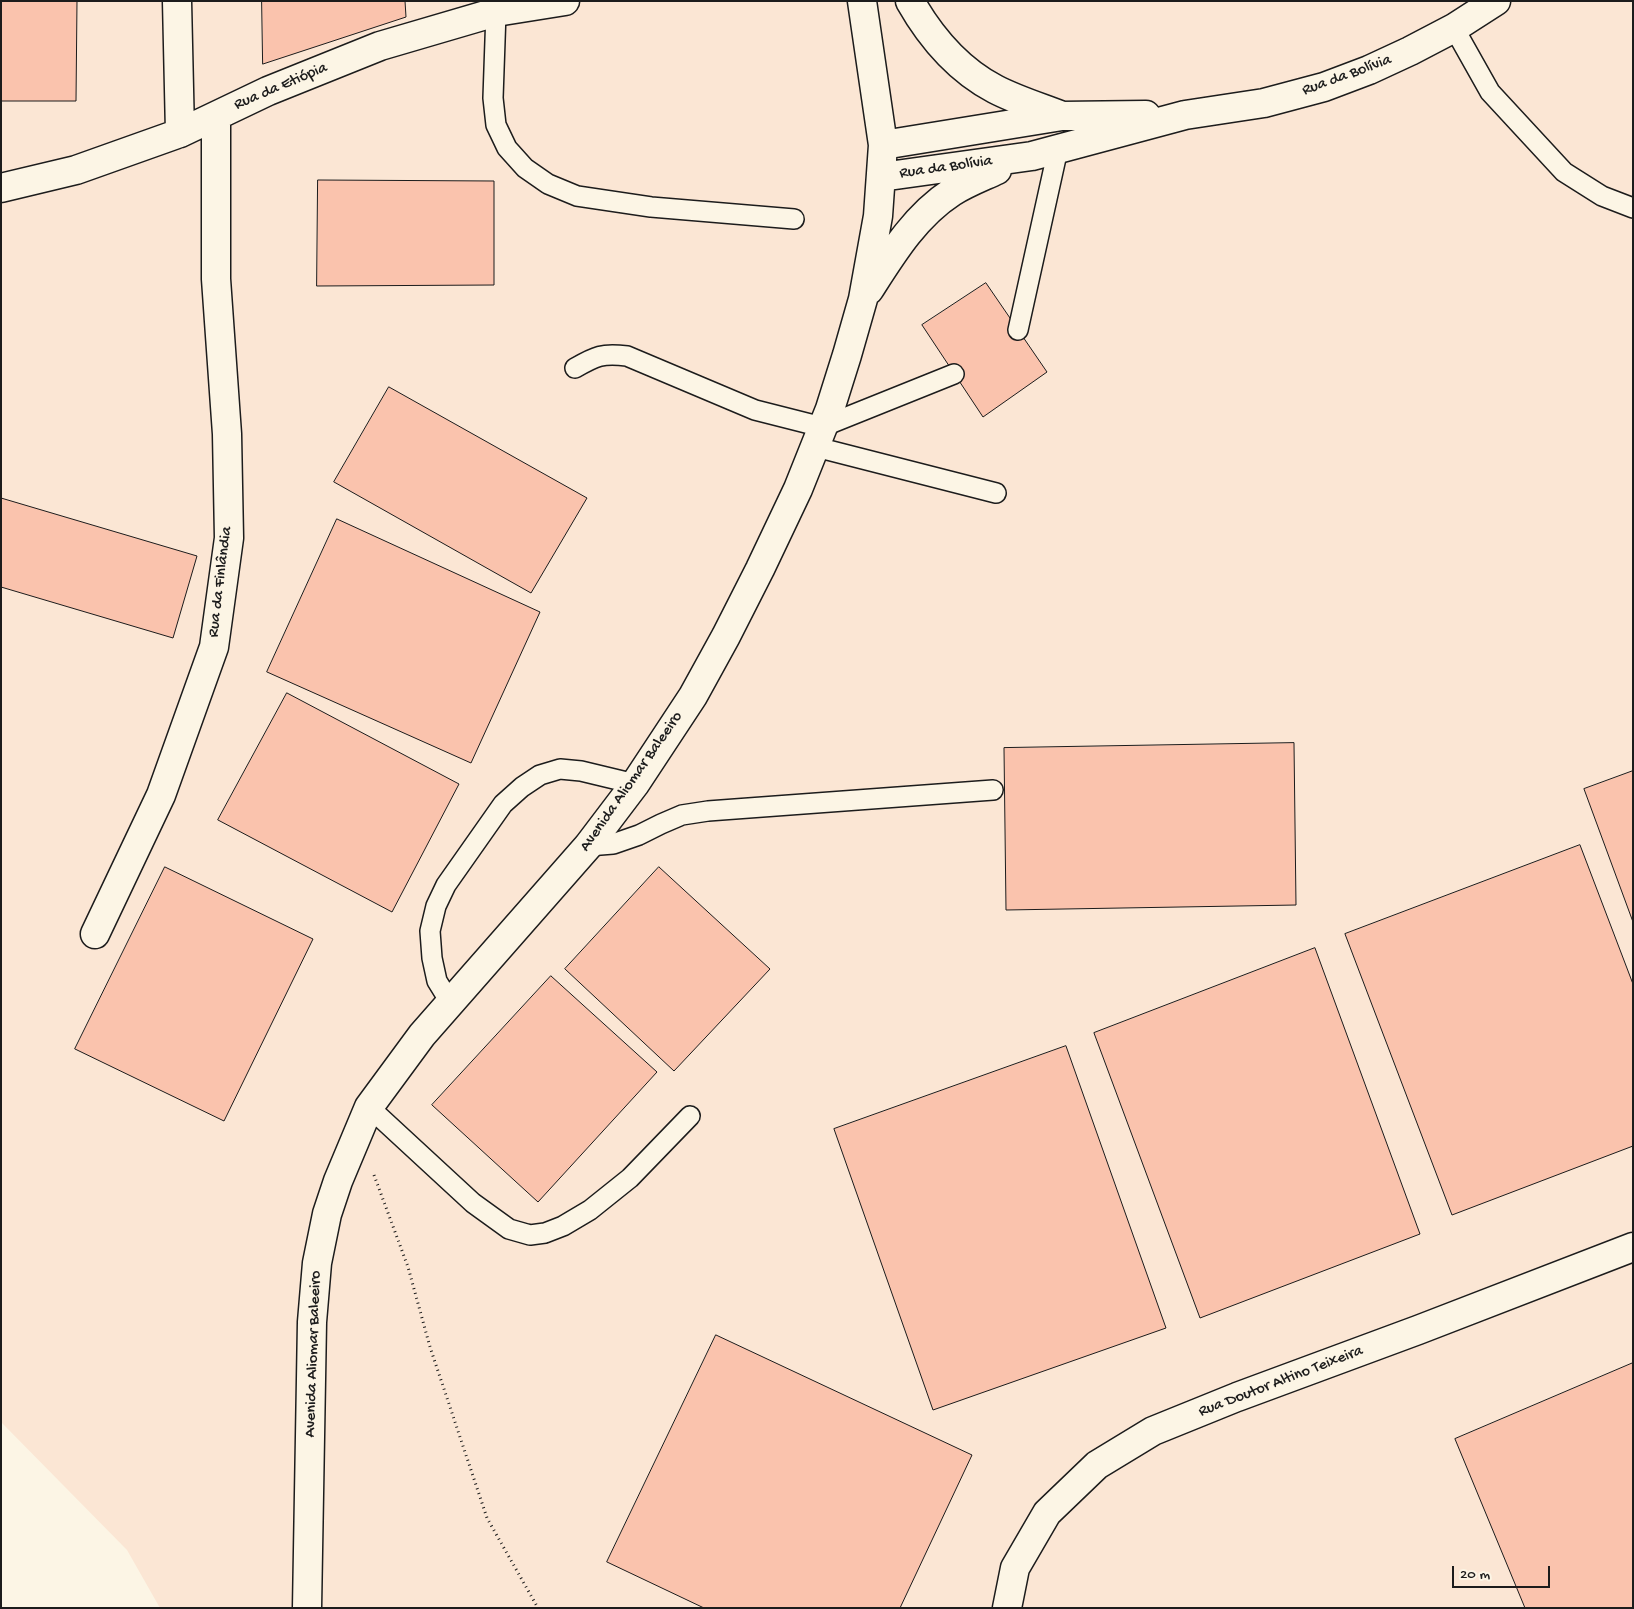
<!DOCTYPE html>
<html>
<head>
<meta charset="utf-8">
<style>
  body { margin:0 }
  #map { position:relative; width:1634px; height:1609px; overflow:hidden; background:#fcf5e5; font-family:"Gochi Hand",sans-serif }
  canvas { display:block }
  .frame { position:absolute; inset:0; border:2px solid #1c1c1c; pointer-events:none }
  .scale { position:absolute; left:1452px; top:1566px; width:98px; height:22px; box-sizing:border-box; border:2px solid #1c1c1c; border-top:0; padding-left:6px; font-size:15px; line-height:18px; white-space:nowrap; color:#1c1c1c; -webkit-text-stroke:4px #fcf5e5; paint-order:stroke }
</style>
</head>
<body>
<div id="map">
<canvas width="1634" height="1609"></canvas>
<div class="frame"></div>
<div class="scale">20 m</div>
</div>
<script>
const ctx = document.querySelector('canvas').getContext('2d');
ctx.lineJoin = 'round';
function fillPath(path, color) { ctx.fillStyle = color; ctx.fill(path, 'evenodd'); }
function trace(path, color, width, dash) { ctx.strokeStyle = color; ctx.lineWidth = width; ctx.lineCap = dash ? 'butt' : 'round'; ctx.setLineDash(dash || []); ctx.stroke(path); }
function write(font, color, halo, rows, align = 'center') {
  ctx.font = font + ' "Gochi Hand",sans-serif'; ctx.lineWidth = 4; ctx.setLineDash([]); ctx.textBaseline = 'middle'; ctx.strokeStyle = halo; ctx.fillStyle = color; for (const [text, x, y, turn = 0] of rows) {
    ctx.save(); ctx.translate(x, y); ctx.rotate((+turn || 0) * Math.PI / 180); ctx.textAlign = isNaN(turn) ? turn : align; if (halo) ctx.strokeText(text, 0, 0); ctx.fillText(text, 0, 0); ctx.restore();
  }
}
fillPath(new Path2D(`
  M1 1H1633V1608H160L127 1550 1 1422Z`), '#fbe6d4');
const building = new Path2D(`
  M1 1H77L76 101H1Z
  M262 1H405L406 17 263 64Z
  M318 180 494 181V285L317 286Z
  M986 283 1047 372 983 417 922 325Z
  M389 387 587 498 531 593 334 482Z
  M1 498 197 556 173 638 1 587Z
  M337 519 540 612 471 763 267 672Z
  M287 693 459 784 392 912 218 820Z
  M1294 743 1296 905 1006 910 1004 748Z
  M1633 771V922L1584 789Z
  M1580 845 1633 984V1146L1452 1215 1345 934Z
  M165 867 313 939 224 1121 75 1049Z
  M659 867 770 969 674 1071 565 969Z
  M1315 948 1420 1234 1200 1318 1094 1033Z
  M551 976 657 1072 538 1202 432 1105Z
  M1066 1046 1166 1328 933 1410 834 1129Z
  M716 1335 972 1455 900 1608H704L607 1562Z
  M1633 1363V1608H1525L1455 1439Z`);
fillPath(building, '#fac3ad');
trace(building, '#1c1c1c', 1);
const lane = new Path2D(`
  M496 12 493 98 496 125 507 148 525 168 548 184 577 196 651 207 794 219
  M1454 28 1490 92 1564 172 1602 196 1633 208
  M1018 330 1058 149
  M575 368C596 356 602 353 627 356L755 410 822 427 954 374
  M816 447 996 493
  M588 846 613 844 639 835 661 824 682 815 708 811 993 790
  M450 1002 437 981 432 958 430 931 436 906 446 885 503 804 522 787 540 775 560 769 581 771 635 784
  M369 1107 473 1203 509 1229 530 1235 545 1233 563 1226 590 1210 630 1178 690 1116`);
const street = new Path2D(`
  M177 1 180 133
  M1 188 76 170 180 133 268 91 380 46 496 12 565 1
  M95 934 161 795 214 647 229 538 227 434 216 279V116`);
const secondary = new Path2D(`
  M910 1C931 38 957 69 995 89 1016 100 1039 107 1060 115
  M883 145 1062 116 1146 115
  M881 177 1032 156 1185 115 1264 103 1324 87 1369 70 1410 51 1454 28 1496 1
  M869 290C892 254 915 216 952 192 966 183 982 177 997 170
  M307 1608 312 1322 317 1263 327 1214 338 1181 369 1107 422 1035 588 846 635 784 693 696 726 636 760 569 798 489 830 409 847 355 863 299 878 216 883 145 862 1
  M1007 1608 1015 1568 1047 1513 1097 1465 1153 1431 1237 1397 1418 1330 1633 1247`);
trace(lane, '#1c1c1c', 22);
trace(street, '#1c1c1c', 31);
trace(secondary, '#1c1c1c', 31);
trace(new Path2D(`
  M374 1175 408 1267 430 1347 487 1518 538 1608`), '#1c1c1c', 3, [1, 4]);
trace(lane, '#fcf5e5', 19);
trace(street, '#fcf5e5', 28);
trace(secondary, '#fcf5e5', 28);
write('16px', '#1c1c1c', '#fcf5e5', [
  ["Rua da Bolívia",1347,76,-20],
  ["Rua da Etiópia",281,87,-23],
  ["Rua da Bolívia",946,168,-8],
  ["Rua da Finlândia",221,582,-83],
  ["Avenida Aliomar Baleeiro",632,782,-55],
  ["Avenida Aliomar Baleeiro",314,1354,-88],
  ["Rua Doutor Altino Teixeira",1281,1382,-21]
]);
</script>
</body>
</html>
